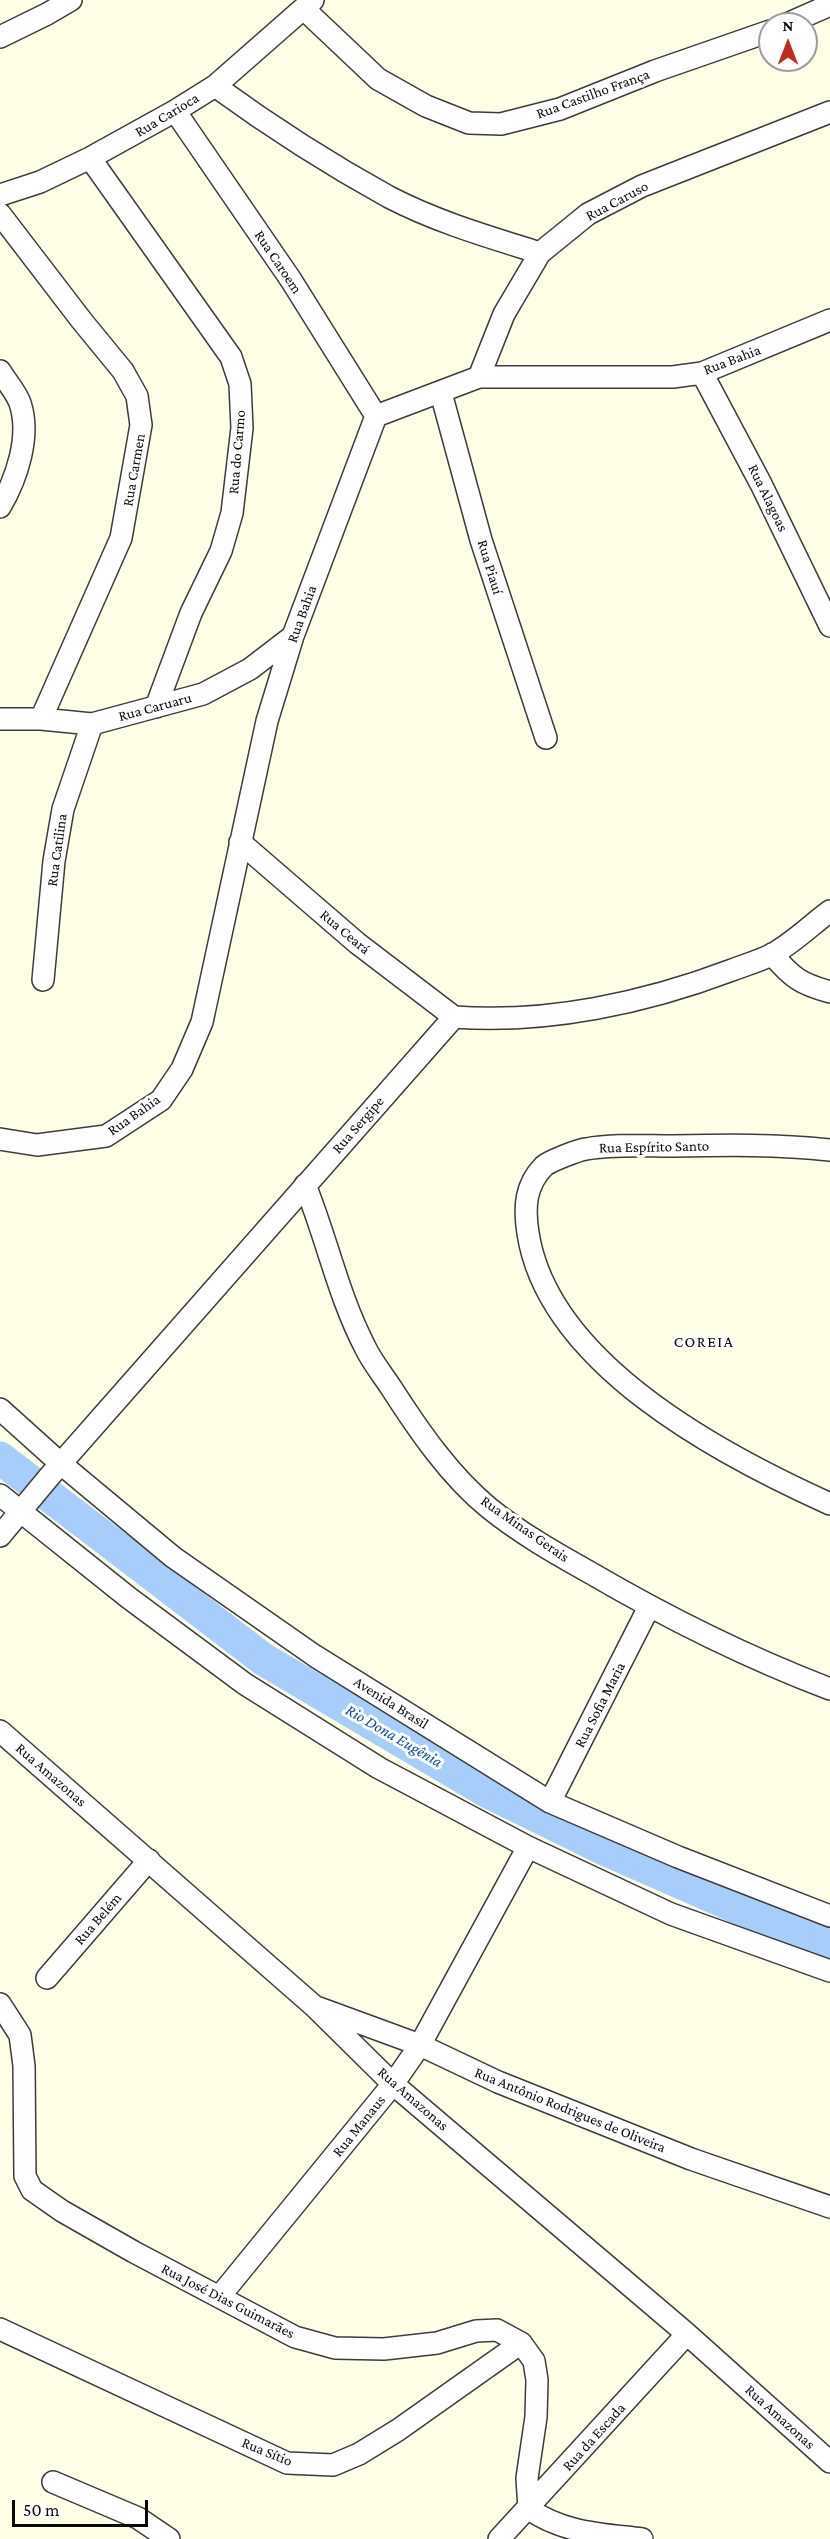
<!DOCTYPE html>
<html>
<head>
<meta charset="utf-8">
<style>
  body { margin:0 }
  #map { position:relative; width:830px; height:2539px; overflow:hidden; background:#fffee6; font-family:"Crimson Pro",serif }
  canvas { display:block }
  .north { position:absolute; left:758px; top:12px; width:60px; height:60px; box-sizing:border-box; background:#fff; border:2px solid #9d9d9d; border-radius:50%; rotate:0deg; font-size:16px; font-weight:700; line-height:24px; text-align:center; color:#090909 }
  .north::after { content:''; display:block; margin:auto; width:21px; height:27px; background:#c12b1a; clip-path:polygon(50% 0,100% 100%,50% 72%,0 100%) }
  .scale { position:absolute; left:12px; top:2500px; width:136px; height:27px; box-sizing:border-box; border:3px solid #090909; border-top:0; padding-left:8px; font-size:18px; line-height:21px; white-space:nowrap; color:#090909; -webkit-text-stroke:4px #fff; paint-order:stroke }
</style>
</head>
<body>
<div id="map">
<canvas width="830" height="2539"></canvas>
<div class="north">N</div>
<div class="scale">50 m</div>
</div>
<script>
const ctx = document.querySelector('canvas').getContext('2d');
ctx.lineJoin = 'round';
function trace(path, color, width, dash) { ctx.strokeStyle = color; ctx.lineWidth = width; ctx.lineCap = dash ? 'butt' : 'round'; ctx.setLineDash(dash || []); ctx.stroke(path); }
function write(font, color, halo, rows, align = 'center') {
  ctx.font = font + ' "Crimson Pro",serif'; ctx.lineWidth = 6; ctx.setLineDash([]); ctx.textBaseline = 'middle'; ctx.strokeStyle = halo; ctx.fillStyle = color; for (const [text, x, y, turn = 0] of rows) {
    ctx.save(); ctx.translate(x, y); ctx.rotate((+turn || 0) * Math.PI / 180); ctx.textAlign = isNaN(turn) ? turn : align; if (halo) ctx.strokeText(text, 0, 0); ctx.fillText(text, 0, 0); ctx.restore();
  }
}
trace(new Path2D(`
  M0 1458 263 1659 488 1792 604 1849 802 1936 830 1944`), '#a7cefa', 33);
const street = new Path2D(`
  M305 10 378 79 426 106 469 123 501 124 560 109 655 71 770 31
  M787 24 830 5
  M0 37 47 14 71 0
  M215 86C270 126 329 164 389 197 437 222 489 237 540 253
  M175 111 291 280 376 416
  M90 158 231 357 240 384 242 428 232 513 221 551 191 613 156 707
  M0 195 40 182 90 158 175 111 215 86 313 0
  M0 214 82 321 123 371 137 396 141 425 121 538 41 719
  M0 371C6 381 16 392 20 403 31 436 17 478 0 507
  M702 373 761 484 830 626
  M479 377 504 314 540 253 588 214 642 186 830 112
  M441 393 481 540 546 738
  M0 719H41L92 724 203 694 250 669 293 636
  M240 842 357 943 454 1017
  M772 954C792 978 801 984 830 992
  M43 980 54 861 63 809 92 724
  M454 1017C547 1024 645 1003 732 970 745 965 759 961 771 955 792 944 811 925 830 911
  M0 1139 37 1145 106 1136 161 1100 182 1069 202 1022 267 721 293 636 376 416 479 377H673L702 373 830 320
  M830 1150C777 1144 725 1145 672 1146 644 1146 613 1144 586 1149 578 1150 550 1161 544 1166 525 1185 524 1208 528 1233 548 1364 721 1455 830 1504
  M305 1185C327 1239 338 1295 365 1347 372 1362 383 1375 392 1389 419 1431 450 1476 489 1508 520 1533 555 1553 589 1572 666 1617 746 1657 830 1689
  M0 1409 60 1463 173 1557 315 1656 550 1802 678 1857 830 1916
  M0 1495 129 1598 245 1684 379 1768 528 1847 671 1914 830 1971
  M0 1536 49 1477 454 1017
  M0 1731 314 2006 393 2084 687 2334 830 2462
  M550 1802 649 1607
  M47 1978 149 1860
  M0 2004 20 2035 24 2066 25 2176 32 2190 62 2211 134 2252 295 2337 335 2348 384 2349 437 2343 476 2331 497 2330 521 2343 534 2361 537 2380 536 2417 527 2478 529 2509C563 2533 602 2534 642 2539
  M319 2008 420 2045 498 2082 691 2159 830 2207
  M220 2296 393 2084 420 2045 528 1847
  M0 2329 287 2463 333 2465 359 2454 398 2430 521 2343
  M53 2482 138 2518 169 2539
  M499 2539 687 2334`);
trace(street, '#3c3c3c', 24);
trace(street, '#fff', 21);
write('15px', '#090909', '#fff', [
  ["Rua Castilho França",593,94,-20],
  ["Rua Carioca",167,115,-31],
  ["Rua Caruso",617,201,-28],
  ["Rua Caroem",278,262,56],
  ["Rua Bahia",732,360,-21],
  ["Rua do Carmo",237,452,-85],
  ["Rua Carmen",134,470,-80],
  ["Rua Alagoas",768,498,64],
  ["Rua Piauí",490,567,73],
  ["Rua Bahia",302,614,-70],
  ["Rua Caruaru",155,707,-15],
  ["Rua Catilina",57,850,-82],
  ["Rua Ceará",345,932,40],
  ["Rua Bahia",134,1115,-35],
  ["Rua Sergipe",358,1125,-49],
  ["Rua Espírito Santo",654,1147,-1],
  ["Rua Minas Gerais",525,1529,35],
  ["Avenida Brasil",391,1703,32],
  ["Rua Sofia Maria",600,1705,-63],
  ["Rua Amazonas",51,1775,41],
  ["Rua Belém",98,1919,-49],
  ["Rua Amazonas",413,2099,41],
  ["Rua Antônio Rodrigues de Oliveira",570,2110,22],
  ["Rua Manaus",359,2126,-51],
  ["Rua José Dias Guimarães",228,2301,27],
  ["Rua Amazonas",780,2417,42],
  ["Rua da Escada",594,2437,-48],
  ["Rua Sítio",267,2452,22]
]);
ctx.letterSpacing = '1.5px';
write('16px', '#090909', '#fff', [
  ["COREIA",704,1342]
]);
ctx.letterSpacing = '0px';
write('italic 16px', '#0d4aa1', '#fff', [
  ["Rio Dona Eugênia",394,1736,30]
]);
</script>
</body>
</html>
